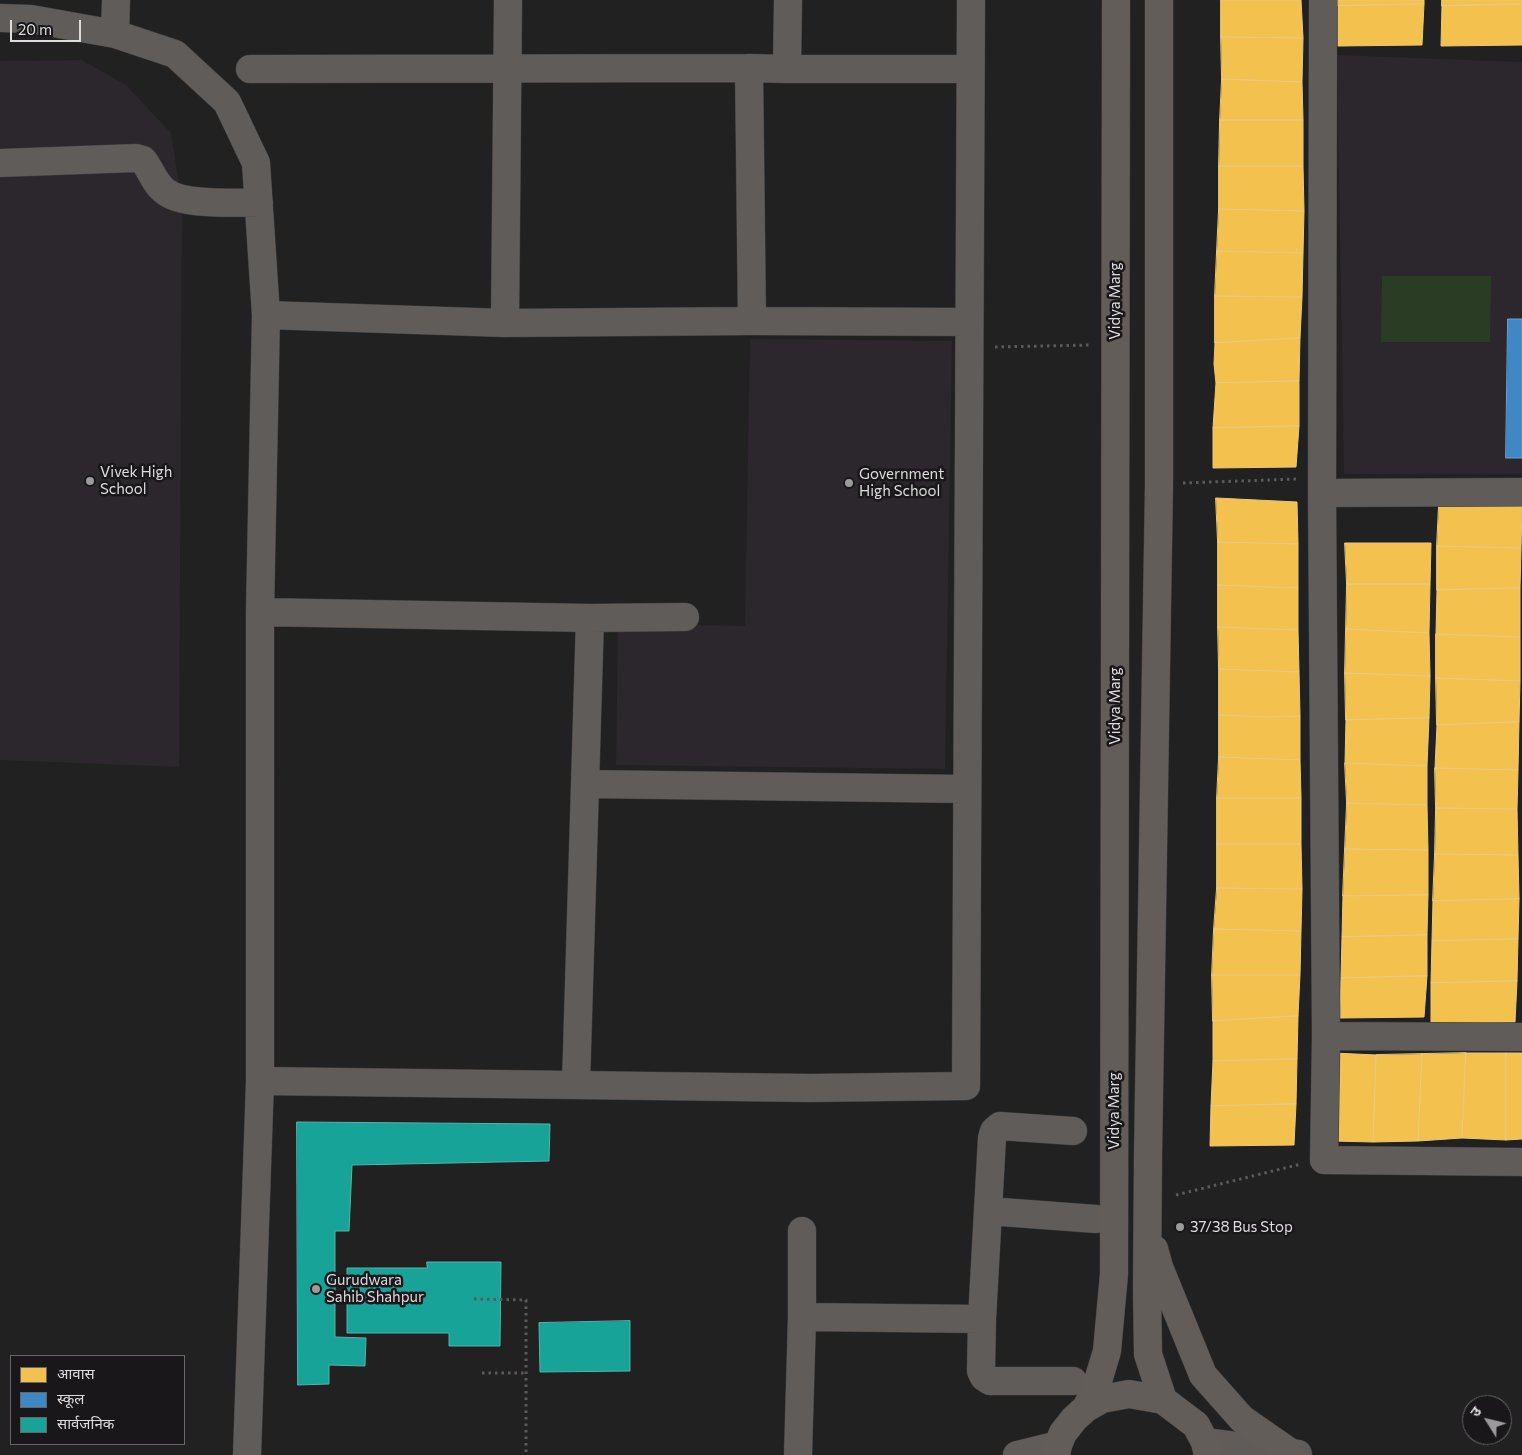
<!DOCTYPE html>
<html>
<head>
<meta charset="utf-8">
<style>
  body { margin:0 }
  #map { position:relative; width:1522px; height:1455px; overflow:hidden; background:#222122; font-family:Commissioner,"Noto Sans Devanagari",sans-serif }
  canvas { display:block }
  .legend { position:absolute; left:10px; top:1355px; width:175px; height:90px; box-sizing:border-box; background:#19171a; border:1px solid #686668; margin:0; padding:6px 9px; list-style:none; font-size:15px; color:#dedcde }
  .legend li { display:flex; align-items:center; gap:10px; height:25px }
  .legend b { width:25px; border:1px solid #686668 }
  .north { position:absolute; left:1462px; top:1395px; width:50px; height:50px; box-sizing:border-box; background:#19171a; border:1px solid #686668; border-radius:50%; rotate:306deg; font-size:14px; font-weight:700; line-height:20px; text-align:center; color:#dedcde }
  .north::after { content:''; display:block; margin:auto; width:18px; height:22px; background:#9c9b9c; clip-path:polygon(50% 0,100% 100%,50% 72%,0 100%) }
  .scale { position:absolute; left:10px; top:20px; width:71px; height:22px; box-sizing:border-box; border:2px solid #dedcde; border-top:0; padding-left:6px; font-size:15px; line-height:18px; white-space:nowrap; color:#dedcde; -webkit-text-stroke:4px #19171a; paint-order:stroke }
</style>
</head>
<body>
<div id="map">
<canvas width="1522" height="1455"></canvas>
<ul class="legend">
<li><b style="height:14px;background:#f2c14e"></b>आवास</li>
<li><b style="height:14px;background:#3f88c5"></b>स्कूल</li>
<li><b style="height:14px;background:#17a398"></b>सार्वजनिक</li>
</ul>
<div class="north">उ</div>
<div class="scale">20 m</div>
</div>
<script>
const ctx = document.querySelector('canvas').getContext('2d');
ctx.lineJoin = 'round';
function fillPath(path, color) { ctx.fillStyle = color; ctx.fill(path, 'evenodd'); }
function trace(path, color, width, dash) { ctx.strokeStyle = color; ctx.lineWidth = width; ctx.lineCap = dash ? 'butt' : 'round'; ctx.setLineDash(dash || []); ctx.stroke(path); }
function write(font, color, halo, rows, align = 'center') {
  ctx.font = font + ' Commissioner,sans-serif'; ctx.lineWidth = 5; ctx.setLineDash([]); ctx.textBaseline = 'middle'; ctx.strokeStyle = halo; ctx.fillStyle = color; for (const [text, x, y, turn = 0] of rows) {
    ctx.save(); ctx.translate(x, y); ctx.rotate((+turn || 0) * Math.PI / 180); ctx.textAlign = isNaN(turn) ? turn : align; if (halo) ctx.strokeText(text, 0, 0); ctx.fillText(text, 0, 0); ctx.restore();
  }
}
fillPath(new Path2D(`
  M1337 55 1522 62V474H1344Z
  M82 60 126 85 171 133 182 202 179 767 0 760V61Z
  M750 339 952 341 945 769 616 765 618 624 745 626Z`), '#2c262d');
fillPath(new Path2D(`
  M1382 276H1491L1490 342H1381Z`), '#2b3c25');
const homes = new Path2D(`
  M1221 0H1301L1303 38 1221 37Z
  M1338 0H1424V4L1338 6Z
  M1442 0H1522V4L1442 6Z
  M1424 4 1422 45 1338 46V6Z
  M1522 4V45L1441 46 1442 6Z
  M1221 37 1303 38 1302 82 1222 79Z
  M1222 79 1302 82 1303 120H1220Z
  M1220 120H1303V166H1219Z
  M1219 166H1303L1304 211 1219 209Z
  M1219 209 1304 211 1303 253 1217 251Z
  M1217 251 1303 253 1302 297 1215 296Z
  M1215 296 1302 297 1300 338 1215 343Z
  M1300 338 1299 381 1216 383 1214 364 1215 343Z
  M1299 381V426L1213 428 1216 383Z
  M1299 426 1296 467 1213 468V428Z
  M1216 498 1297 502 1298 544 1218 542Z
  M1439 505H1522L1521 548 1437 546Z
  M1218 542 1298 544V588L1218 585Z
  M1345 543H1431L1430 584H1347Z
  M1437 546 1521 548 1520 588 1437 590Z
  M1347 584H1430L1429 633 1346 629Z
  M1218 585 1298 588V630L1218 627Z
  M1520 588V637L1436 634 1437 590Z
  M1218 627 1298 630 1299 672 1219 669Z
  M1346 629 1429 633 1430 676 1345 673Z
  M1436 634 1520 637V681L1436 678Z
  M1219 669 1299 672 1300 716 1266 717 1219 715Z
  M1345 673 1430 676 1429 718 1346 720Z
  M1436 678 1520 681 1519 722 1437 725Z
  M1219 715 1266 717 1300 716V760L1219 757Z
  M1429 718 1427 766 1345 763 1346 720Z
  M1519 722 1518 770 1435 768 1437 725Z
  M1219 757 1300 760 1301 798H1217Z
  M1345 763 1427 766V805L1347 803Z
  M1435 768 1518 770 1517 809 1436 808Z
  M1217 798H1301V844H1217Z
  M1347 803 1427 805 1428 850 1345 849Z
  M1436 808 1517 809 1518 855 1435 854Z
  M1217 844H1301L1302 889 1217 888Z
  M1345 849 1428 850V895L1343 896Z
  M1435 854 1518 855 1519 899 1433 901Z
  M1217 888 1302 889 1301 931 1214 929Z
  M1428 895 1427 935 1342 937 1343 896Z
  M1519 899 1518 939 1432 941 1433 901Z
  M1214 929 1301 931 1300 975H1212Z
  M1427 935V976L1341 978 1342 937Z
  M1518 939 1517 981 1431 983 1432 941Z
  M1212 975H1300L1298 1016 1213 1021Z
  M1427 976 1424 1017 1340 1018 1341 978Z
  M1517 981 1515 1022 1431 1023V983Z
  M1298 1016 1297 1059 1213 1061V1021Z
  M1333 1053 1376 1055 1373 1142 1332 1141Z
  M1466 1053H1506V1140L1462 1138Z
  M1466 1053 1462 1138 1418 1141 1422 1054Z
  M1506 1053H1522V1139L1506 1140Z
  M1422 1054 1418 1141 1373 1142 1376 1055Z
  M1297 1059 1296 1104 1211 1106 1213 1061Z
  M1296 1104 1294 1145 1210 1146 1211 1106Z`);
fillPath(homes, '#f2c14e');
trace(homes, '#ecc979', 1);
const schools = new Path2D(`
  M1508 319H1522V458H1506Z`);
fillPath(schools, '#3f88c5');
trace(schools, '#6fa1cc', 1);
const public = new Path2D(`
  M297 1122 550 1124 549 1161 352 1165 349 1231H335V1337L366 1338 365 1366 329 1365V1384L298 1385Z
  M427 1262H501L500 1346H449V1333H347V1268H427Z
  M630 1321V1371L540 1372 539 1323Z`);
fillPath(public, '#17a398');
trace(public, '#53b4ad', 1);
const minor = new Path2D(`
  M1323 0 1322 493 1326 1036 1324 1160 1522 1162
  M0 18 31 19 115 34 175 54 227 102 256 163 266 315 260 612V1081L247 1455
  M115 34 116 0
  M749 68 752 321
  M250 69 749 68 787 69H970
  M787 69 788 0
  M0 163 136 158 143 160C151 170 155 185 166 192 185 206 235 202 259 203
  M266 315 505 323 752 321 969 322
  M505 323 508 0
  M1322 493 1522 492
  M260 612 590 618 685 617
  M585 784 967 789
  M1326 1036 1522 1037
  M260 1081 810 1088 966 1086 971 0
  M576 1084 590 618
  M988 1211 1096 1219
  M802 1317 982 1319 992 1138 994 1131 1000 1126 1073 1131
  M982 1319 981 1371 984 1377 990 1381H1073
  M1205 1442 1298 1454
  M798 1455 802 1317V1231
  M1017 1455 1058 1445`);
const major = new Path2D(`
  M1159 0V484L1148 1156 1147 1289 1148 1354 1163 1400
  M1154 1249 1159 1267 1203 1375 1242 1419 1291 1453
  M1086 1408 1095 1391 1107 1351 1114 1274 1116 0
  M1056 1455 1058 1445 1063 1433 1074 1419 1086 1408 1102 1399 1129 1394 1163 1400 1196 1425 1205 1442 1208 1455`);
trace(minor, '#3c3b3c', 29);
trace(major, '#3c3b3c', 29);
trace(new Path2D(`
  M995 347 1091 345
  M1183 483 1297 479
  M1176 1195 1301 1164
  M474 1299 526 1300V1455
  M482 1373H526`), '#5c5958', 3, [2.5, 4]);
trace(minor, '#605c59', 28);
trace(major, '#625d59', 28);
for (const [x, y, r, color] of [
  [90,481,5,"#9c9b9c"],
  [849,483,5,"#9c9b9c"],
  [1180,1227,5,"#9c9b9c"],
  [316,1289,5,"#9c9b9c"]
]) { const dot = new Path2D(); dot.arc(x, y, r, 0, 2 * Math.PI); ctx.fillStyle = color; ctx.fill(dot); trace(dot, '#19171a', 2); }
write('15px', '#dedcde', '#19171a', [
  ["Vidya Marg",1115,301,-90],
  ["Vidya Marg",1115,706,-90],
  ["Vidya Marg",1114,1111,-90]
]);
write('15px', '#dedcde', '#19171a', [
  ["Vivek High",100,472],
  ["School",100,489],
  ["Government",859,474],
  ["High School",859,491],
  ["37/38 Bus Stop",1190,1227],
  ["Gurudwara",326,1280],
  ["Sahib Shahpur",326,1297]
], 'left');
</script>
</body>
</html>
